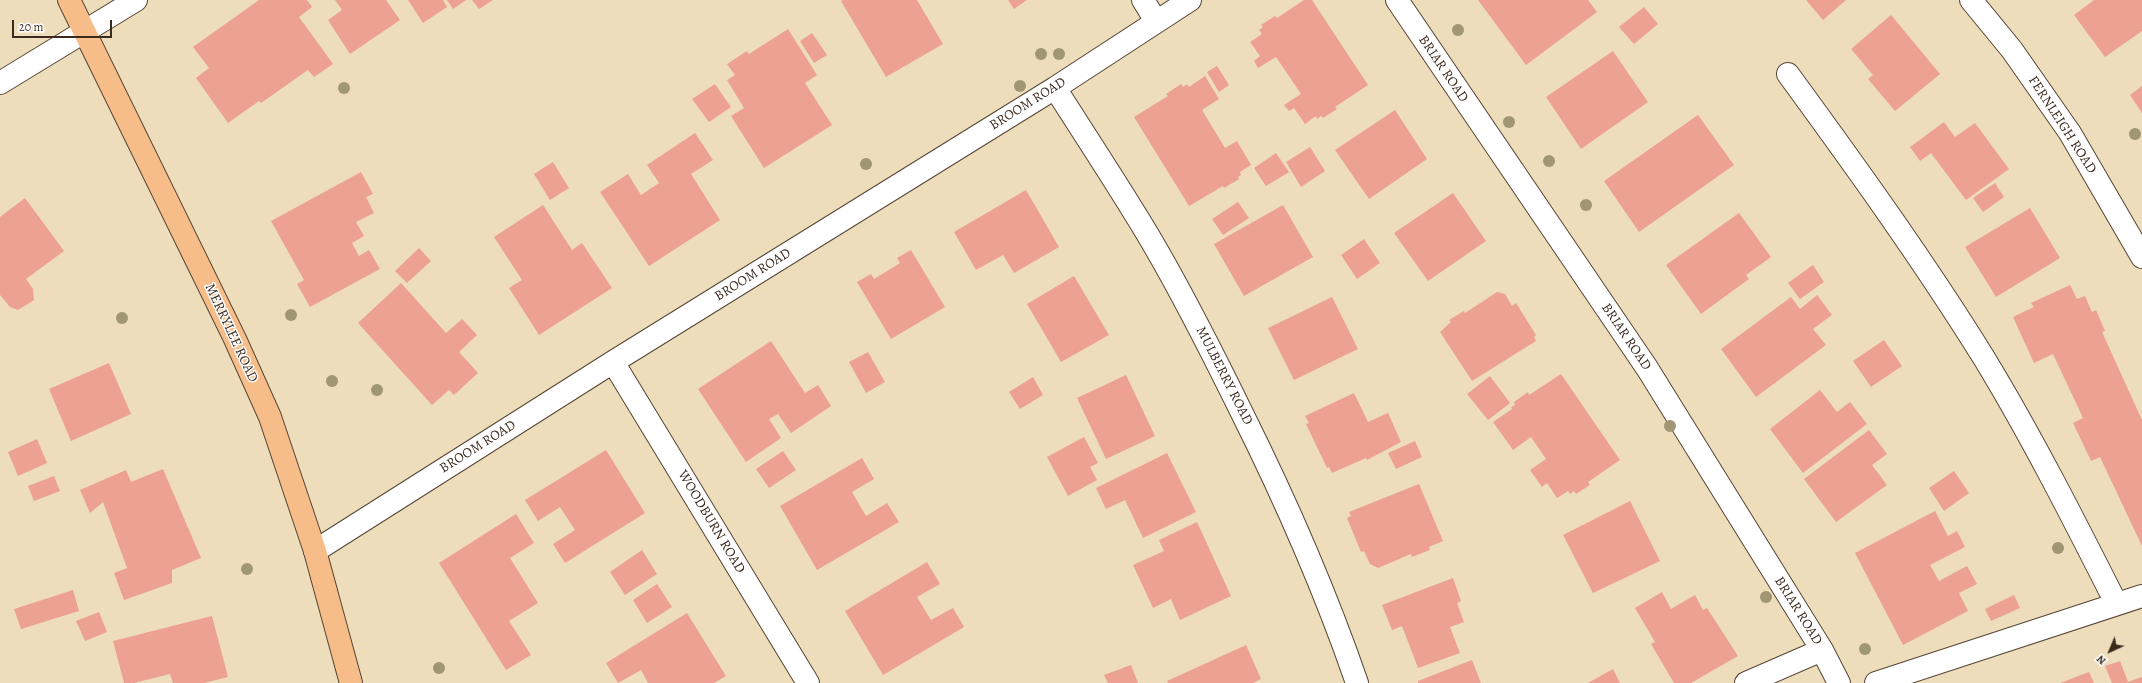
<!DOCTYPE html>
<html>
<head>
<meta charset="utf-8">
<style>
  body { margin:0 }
  #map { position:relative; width:2142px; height:683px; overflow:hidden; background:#edb; font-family:Alegreya,serif }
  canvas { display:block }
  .north { position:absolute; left:2090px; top:631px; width:40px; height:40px; -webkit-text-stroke:3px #fff; paint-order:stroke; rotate:224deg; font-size:11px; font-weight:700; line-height:16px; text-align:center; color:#3b2a1e }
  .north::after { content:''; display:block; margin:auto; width:14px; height:18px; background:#3b2a1e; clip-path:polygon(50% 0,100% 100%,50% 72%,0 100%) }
  .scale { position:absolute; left:12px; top:20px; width:100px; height:18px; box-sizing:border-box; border:2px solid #3b2a1e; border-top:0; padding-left:5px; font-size:12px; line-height:14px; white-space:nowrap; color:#3b2a1e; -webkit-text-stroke:3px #fff; paint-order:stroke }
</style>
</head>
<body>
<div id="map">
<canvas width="2142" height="683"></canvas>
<div class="north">N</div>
<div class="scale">20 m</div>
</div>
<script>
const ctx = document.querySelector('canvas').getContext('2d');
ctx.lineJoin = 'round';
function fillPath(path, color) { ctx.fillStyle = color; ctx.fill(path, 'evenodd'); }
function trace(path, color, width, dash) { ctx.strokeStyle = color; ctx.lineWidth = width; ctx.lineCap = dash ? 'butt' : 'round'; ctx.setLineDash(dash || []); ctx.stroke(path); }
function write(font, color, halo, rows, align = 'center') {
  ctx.font = font + ' Alegreya,serif'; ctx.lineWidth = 3; ctx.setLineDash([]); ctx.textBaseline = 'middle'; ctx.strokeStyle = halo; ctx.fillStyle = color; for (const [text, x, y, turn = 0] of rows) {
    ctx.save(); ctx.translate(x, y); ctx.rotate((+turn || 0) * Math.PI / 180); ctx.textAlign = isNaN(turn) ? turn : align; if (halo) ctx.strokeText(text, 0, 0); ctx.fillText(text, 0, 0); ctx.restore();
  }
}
fillPath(new Path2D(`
  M259 0H307L312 7 299 17 333 64 314 77 308 70 261 103 259 101 228 123 196 78 209 68 193 47Z
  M335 0H386L400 20 350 54 328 20 342 10Z
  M408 0H443L447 7 423 23Z
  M447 0H466L453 9Z
  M472 0H493L479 9Z
  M843 0H917L943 44 886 77 841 1Z
  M1008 0H1027L1014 9Z
  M1304 0H1312L1368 85 1335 107 1337 109 1323 118 1321 116 1317 119 1316 116 1305 124 1294 108 1289 111 1284 105 1301 94 1276 57 1258 68 1254 61 1260 56 1250 42 1262 34 1259 30 1263 27 1261 25 1275 16 1277 18Z
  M1478 0H1588L1597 12 1526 65Z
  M1806 0H1846L1823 20Z
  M2094 0H2142V31L2105 57 2074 15Z
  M1644 7 1658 24 1634 44 1619 27Z
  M1891 15 1940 74 1895 111 1868 79 1873 75 1851 49Z
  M788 29 817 75 805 83 832 125 764 168 731 116 744 108 727 80 735 75 727 64 747 51 749 54Z
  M812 33 827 55 814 63 800 41Z
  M1613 51 1648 102 1581 149 1546 97Z
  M1217 66 1229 85 1219 92 1207 72Z
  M1205 76 1219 99 1202 110 1225 148 1237 141 1251 165 1240 172 1241 175 1238 177 1239 179 1224 188 1223 186 1189 206 1134 117 1168 96 1166 94 1181 84 1183 87 1187 84 1189 87Z
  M715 84 731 107 709 122 692 99Z
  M2142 86V113L2130 95Z
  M1395 110 1427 159 1369 199 1335 150Z
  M1698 115 1734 165 1639 232 1604 181Z
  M1944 122 1955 137 1975 123 2009 169 1966 200 1931 153 1920 161 1910 147Z
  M695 133 713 160 691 174 720 220 649 266 600 192 628 174 641 195 659 183 647 165Z
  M1310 147 1325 171 1301 187 1286 162Z
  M1276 153 1289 172 1266 186 1254 168Z
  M553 162 569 188 550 200 534 174Z
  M361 172 373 194 366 197 374 213 356 222 364 236 352 243 359 256 369 250 380 269 310 307 297 284 304 280 271 221Z
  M1995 183 2004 197 1983 212 1973 198Z
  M1026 190 1059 247 1014 273 1003 255 976 270 954 232Z
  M1453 193 1486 241 1428 281 1394 233Z
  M25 198 64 251 26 279 33 289 34 300 18 310 10 307 0 295V217Z
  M1238 202 1249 218 1223 235 1212 219Z
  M543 205 572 250 582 243 612 288 539 335 509 288 522 280 494 237Z
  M1283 205 1313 257 1244 296 1214 244Z
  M2030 208 2060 258 1996 297 1965 247Z
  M1739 213 1771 257 1746 275 1749 279 1701 314 1666 265Z
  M1364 239 1380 263 1357 279 1341 255Z
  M419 248 431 261 407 283 395 271Z
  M911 250 945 307 891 339 857 282 871 274 874 279 900 263 897 258Z
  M1813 265 1824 282 1800 299 1788 283Z
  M1074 276 1109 335 1061 362 1027 304Z
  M401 283 446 333 462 319 477 335 459 352 478 373 454 395 449 390 432 405 358 323Z
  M2070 285 2077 299 2085 296 2092 312 2096 310 2105 331 2102 332 2142 420V546L2100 457 2091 461 2073 423 2083 418 2053 354 2034 363 2013 317 2034 307 2031 303Z
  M1497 292 1505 294 1512 306 1516 303 1536 335 1534 337 1536 341 1472 381 1440 332 1451 322 1449 320 1464 311 1465 313Z
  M1817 295 1832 315 1813 329 1826 345 1756 397 1721 349 1791 297 1800 309Z
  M1332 297 1358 349 1294 380 1268 328Z
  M1884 340 1902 366 1871 387 1853 361Z
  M771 341 805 393 818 385 831 406 791 433 778 414 769 419 781 438 746 462 698 389Z
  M868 352 885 382 866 393 849 362Z
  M109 363 131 414 71 441 49 389Z
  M1561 374 1620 460 1588 482 1590 485 1576 494 1574 491 1570 494 1568 491 1557 498 1547 483 1542 487 1530 470 1546 459 1531 437 1513 450 1493 422 1512 409 1511 407 1515 405 1514 402 1528 392 1529 395Z
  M1126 375 1155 436 1106 459 1077 398Z
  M1490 376 1510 403 1488 420 1467 394Z
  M1033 377 1043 395 1020 409 1009 392Z
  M1820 390 1837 412 1850 402 1867 424 1803 473 1770 429Z
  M1354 393 1368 422 1388 413 1401 442 1367 460 1366 458 1332 473 1329 467 1327 468 1306 424 1309 423 1305 416Z
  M1869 430 1887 454 1872 465 1887 485 1836 522 1804 479Z
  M1084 437 1098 463 1090 467 1097 480 1068 496 1047 457Z
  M37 439 47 463 18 476 8 452Z
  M1415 441 1422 457 1396 469 1388 453Z
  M606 450 645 513 565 563 553 544 575 530 560 507 538 521 525 500Z
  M783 451 796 470 769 488 756 469Z
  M1167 453 1196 512 1143 538 1125 500 1106 509 1096 488Z
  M862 458 874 479 852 492 866 516 887 503 899 522 817 570 780 506Z
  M163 469 201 558 172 570V583L124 600 114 573 127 568 103 502 90 513 80 490 126 470 131 482Z
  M1954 471 1969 493 1944 511 1929 488Z
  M54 476 60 491 34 501 28 486Z
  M1419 484 1443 541 1429 547 1430 550 1412 557 1411 554 1378 568 1370 564 1364 551 1361 552 1347 518 1351 516 1349 512Z
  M1630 501 1660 561 1593 593 1563 535Z
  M1935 511 1948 536 1957 531 1965 547 1930 565 1939 581 1967 566 1977 584 1959 593 1968 611 1903 645 1855 553Z
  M516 514 534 543 510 558 538 603 509 621 531 655 506 670 439 563Z
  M1197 522 1231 596 1180 620 1171 599 1153 608 1133 565 1164 551 1159 540Z
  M642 550 657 574 625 595 610 572Z
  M927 562 940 584 917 597 931 620 953 608 964 627 883 675 845 611Z
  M1453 578 1461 601 1457 603 1464 622 1450 627 1460 653 1418 668 1402 626 1392 630 1382 605Z
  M657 584 672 607 647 623 633 600Z
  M73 590 79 611 21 629 14 609Z
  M1662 592 1671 609 1695 595 1703 610 1707 608 1738 656 1691 683H1674L1651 644 1655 642 1635 608Z
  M2014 595 2020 608 1991 621 1985 609Z
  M99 612 107 632 85 641 76 621Z
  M687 613 726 676 714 683H648L641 670 618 683 606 663Z
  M212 616 228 677 204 683H173L170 674 134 683H124L113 641Z
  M1246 645 1261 679 1253 683H1168L1167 681Z
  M1472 660 1481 683H1418V681Z
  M2120 661 2128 682 2142 677V683H2112L2105 666Z
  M1131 665 1138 683H1108L1104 675Z
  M1613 669 1620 683H1588Z
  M2089 672 2094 683H2060Z`), '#eca191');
const minor = new Path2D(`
  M1143 0 1156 21
  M1397 0 1647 368 1822 650 1839 683
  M1971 0 2012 50 2070 133 2142 257
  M1788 74C1856 167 1923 260 1984 358 2032 437 2074 520 2116 603
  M0 83 136 0
  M1055 88C1085 135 1116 182 1145 230 1180 288 1211 350 1241 411 1285 499 1325 590 1357 683
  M613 362 808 683
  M315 551 613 362 1055 88 1190 0
  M1746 683 1822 650
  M1876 683 2142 596`);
const major = new Path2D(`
  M69 0 235 339 270 417 315 551 351 683`);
trace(minor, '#564536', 24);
trace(major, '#564536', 24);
trace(minor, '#fff', 22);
trace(major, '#f7bd88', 22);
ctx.fillStyle = '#a09673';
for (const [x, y] of [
  [1458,30],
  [1041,54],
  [1059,54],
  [1020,86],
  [344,88],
  [1509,122],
  [2135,134],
  [1549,161],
  [866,164],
  [1586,205],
  [291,315],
  [122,318],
  [332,381],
  [377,390],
  [1670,426],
  [2058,548],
  [247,569],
  [1766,597],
  [1865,649],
  [439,668]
]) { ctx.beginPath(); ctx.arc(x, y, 6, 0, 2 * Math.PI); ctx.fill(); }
write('14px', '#3b2a1e', '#fff', [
  ["BRIAR ROAD",1443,69,56],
  ["BROOM ROAD",1028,104,-32],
  ["FERNLEIGH ROAD",2062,125,57],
  ["BROOM ROAD",753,275,-32],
  ["MERRYLEE ROAD",231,333,65],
  ["BRIAR ROAD",1626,337,56],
  ["MULBERRY ROAD",1224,376,63],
  ["BROOM ROAD",478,447,-32],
  ["WOODBURN ROAD",711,522,59],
  ["BRIAR ROAD",1798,611,58]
]);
</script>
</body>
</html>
